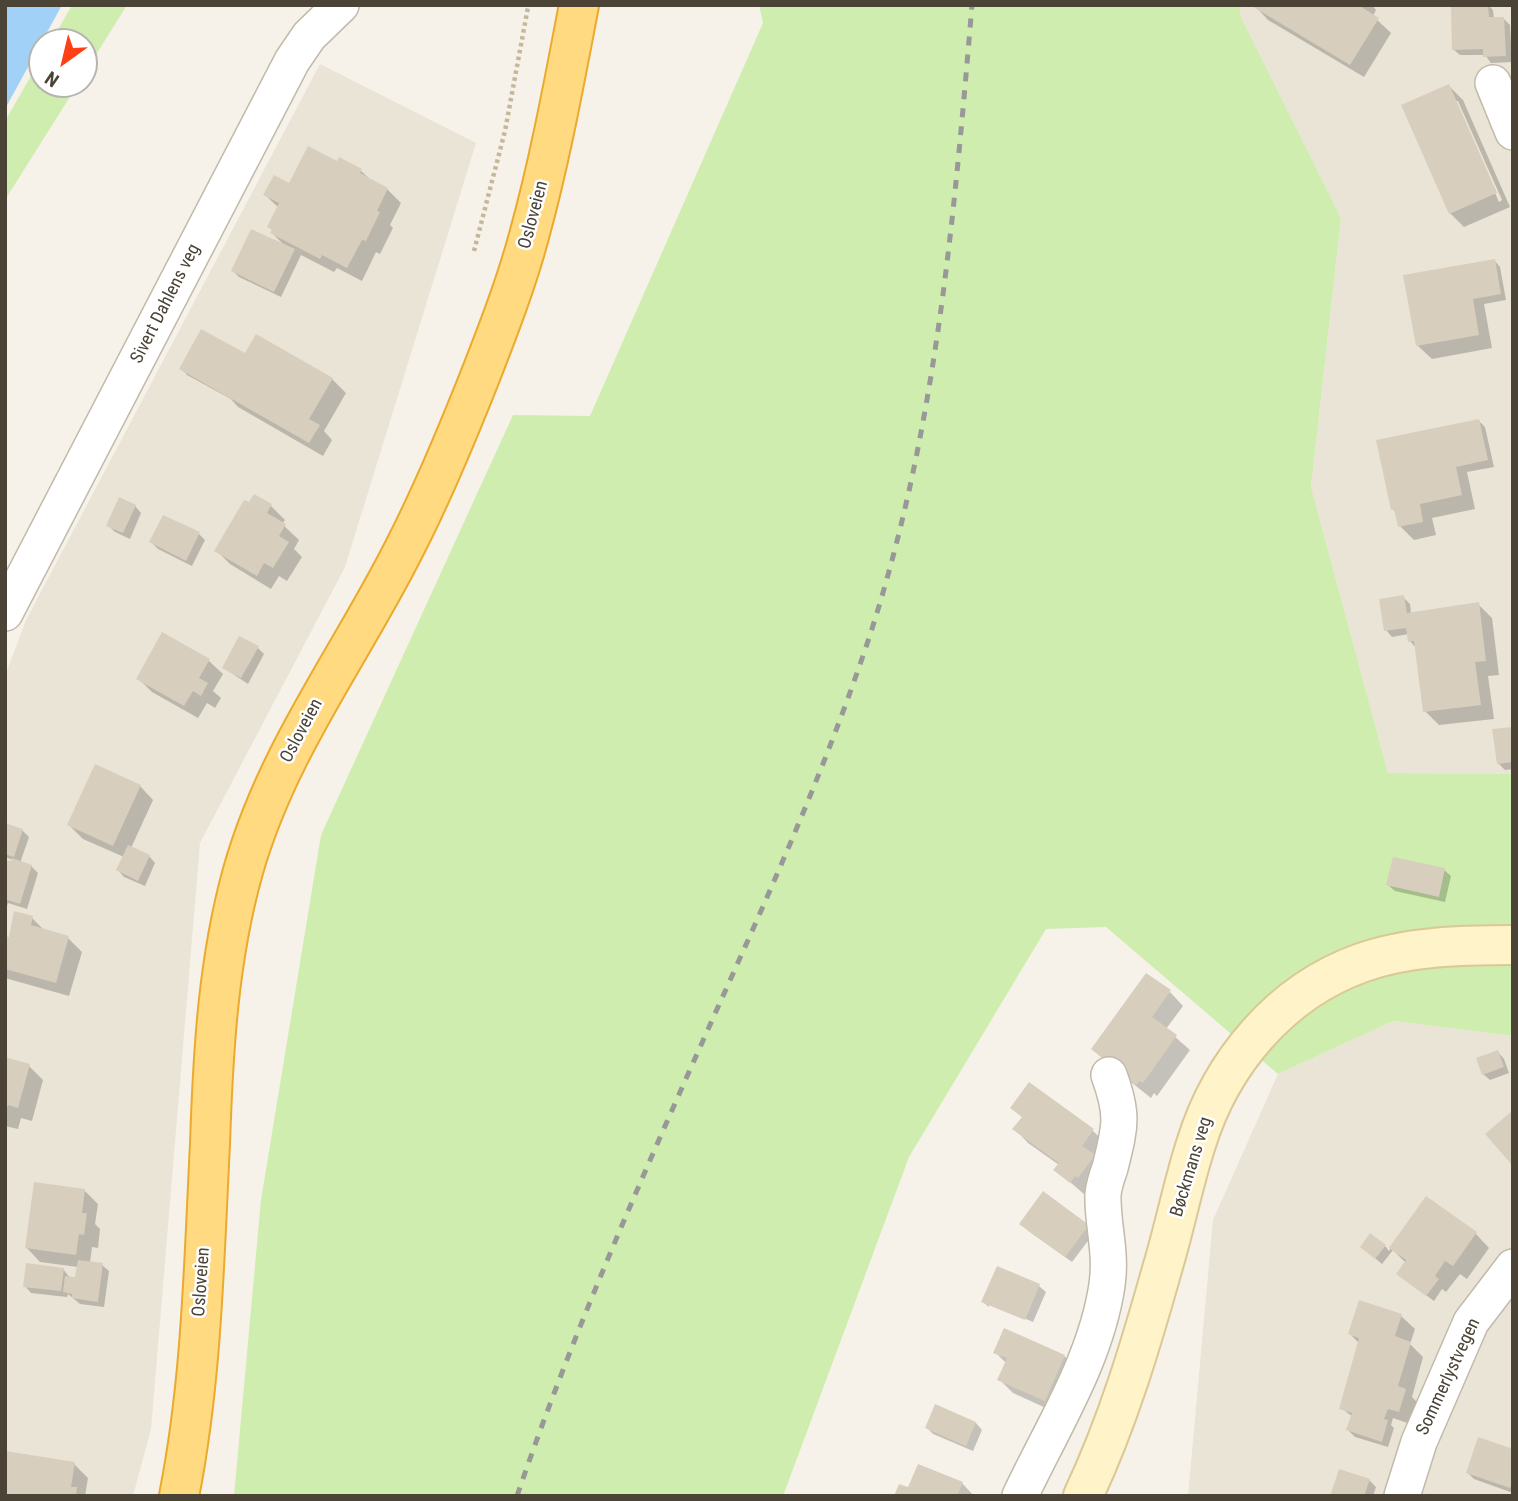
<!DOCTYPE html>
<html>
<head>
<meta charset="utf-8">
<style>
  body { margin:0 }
  #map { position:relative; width:1518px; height:1501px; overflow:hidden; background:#f6f2e9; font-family:"Roboto Condensed",sans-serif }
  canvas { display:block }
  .frame { position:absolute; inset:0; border:7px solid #4a4336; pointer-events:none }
  .north { position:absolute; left:28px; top:28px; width:70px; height:70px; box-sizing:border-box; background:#fff; border:2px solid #b7b4af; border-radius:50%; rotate:214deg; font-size:19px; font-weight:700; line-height:28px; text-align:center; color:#4a4336 }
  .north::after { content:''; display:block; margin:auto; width:24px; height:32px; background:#ff3f16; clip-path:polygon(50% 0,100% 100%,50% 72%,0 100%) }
</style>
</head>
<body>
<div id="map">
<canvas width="1518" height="1501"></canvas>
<div class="frame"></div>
<div class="north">N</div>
</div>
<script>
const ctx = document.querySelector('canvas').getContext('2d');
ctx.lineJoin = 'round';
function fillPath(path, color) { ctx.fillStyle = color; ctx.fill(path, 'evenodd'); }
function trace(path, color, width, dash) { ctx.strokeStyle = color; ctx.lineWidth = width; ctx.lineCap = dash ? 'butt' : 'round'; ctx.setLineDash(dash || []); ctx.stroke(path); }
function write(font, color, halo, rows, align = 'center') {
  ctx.font = font + ' "Roboto Condensed",sans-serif'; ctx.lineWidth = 5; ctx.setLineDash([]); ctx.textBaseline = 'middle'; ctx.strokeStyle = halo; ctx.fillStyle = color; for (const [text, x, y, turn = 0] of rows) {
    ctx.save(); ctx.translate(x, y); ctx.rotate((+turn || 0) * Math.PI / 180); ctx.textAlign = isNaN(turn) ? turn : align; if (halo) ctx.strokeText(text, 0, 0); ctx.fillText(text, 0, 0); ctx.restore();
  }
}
fillPath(new Path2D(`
  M1240 5H1513V774L1388 773 1311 487 1341 218 1240 15Z
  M320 64 476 143 345 567 200 843 151 1429 133 1496H5V676L26 620Z
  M1393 1021 1513 1036V1496H1188L1213 1220 1278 1074Z`), '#eae4d6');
fillPath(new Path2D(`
  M72 5H127L84 74V42H51Z
  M759 5H1240V15L1341 218 1311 487 1388 773 1513 774V1036L1393 1021 1278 1074 1106 927 1046 929 909 1157 783 1496H234L261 1200 321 835 513 415 590 416 763 23Z
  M42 57V84H78L5 200V121Z`), '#cfedae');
fillPath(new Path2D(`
  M5 5H62L5 109Z`), '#a1d1f7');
fillPath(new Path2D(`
  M1254 5H1372L1376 10 1373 16 1391 33 1364 77 1268 20Z
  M1452 5H1488L1493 10 1494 19 1503 18 1510 25 1512 62 1491 63 1485 55H1460L1453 49Z
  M1449 86 1463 100 1510 207 1464 227 1450 213ZM1455 101H1458L1502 200 1499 202Z
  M338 163 361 171 372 181 387 189 401 203 390 225 393 228 380 254 376 252 362 281 337 268 334 272 301 255 281 297 239 277 233 271 285 246 272 233 279 208 265 195Z
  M1494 260 1500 267 1506 300 1484 304 1492 348 1432 359 1418 346Z
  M181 368 332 379 346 393 324 431 332 440 323 456 238 407 231 399 187 375Z
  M1479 421 1485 427 1494 467 1467 472 1475 509 1432 518 1436 535 1414 540 1400 526 1397 514 1393 509Z
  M255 496 271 506 285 520 282 524 299 540 294 549 302 557 287 581 279 576 271 589 230 564 216 550Z
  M135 506 141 513 130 539 115 532 108 525Z
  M199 534 205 540 192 566 158 549 151 542Z
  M1403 597 1410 604 1411 614 1478 604 1492 618 1499 675 1488 676 1494 719 1439 725 1425 711 1416 648 1410 641 1409 634 1392 637 1386 630Z
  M258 648 264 654 248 684 224 668Z
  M209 661 223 674 213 691 221 698 215 708 207 703 198 718 152 692 138 678Z
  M1513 728V769L1505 770 1498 763Z
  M140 786 153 800 131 848 149 856 155 863 145 886 124 877 118 870 124 857 83 839 69 825Z
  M5 825 22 830 29 837 20 863 31 866 38 873 27 909 8 903 5 912V861L12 864 13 860 5 857Z
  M1444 870 1451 876 1445 902 1395 891 1388 885Z
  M32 918 46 932 68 938 82 952 69 996 5 978V938L10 939Z
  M1170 992 1183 1006 1166 1029 1190 1050 1157 1096 1154 1093 1151 1098 1107 1063 1093 1049Z
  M1498 1052 1504 1059 1509 1073 1490 1080 1483 1074Z
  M5 1059 29 1066 43 1080 32 1121 21 1118 18 1129 5 1126Z
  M1029 1084 1093 1131 1107 1144 1090 1188 1085 1195 1056 1170 1059 1165 1028 1143 1015 1129 1023 1118 1012 1108Z
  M84 1190 98 1204 95 1224 100 1229 98 1248 92 1247 90 1263 102 1265 109 1271 104 1307 80 1304 68 1294 67 1297 31 1293 25 1286 63 1269 70 1278 77 1279 78 1267 40 1262 27 1248Z
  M1427 1198 1476 1234 1489 1248 1467 1279 1460 1274 1446 1292 1442 1289 1434 1301 1398 1274 1406 1263 1393 1250 1382 1264 1369 1253 1385 1246 1389 1251Z
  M1088 1226 1094 1233 1072 1262 1027 1230Z
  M998 1268 1039 1286 1046 1292 1033 1322 989 1303V1307L983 1302Z
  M1401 1316 1415 1329 1410 1344 1423 1357 1412 1397 1419 1404 1413 1425 1393 1418 1391 1425 1394 1428 1388 1447 1355 1437 1348 1430 1353 1417 1341 1408 1359 1343 1350 1334Z
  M995 1352 1064 1356 1078 1370 1059 1414 1013 1393 999 1379 1006 1363Z
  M936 1406 976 1423 982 1430 973 1451 933 1434 927 1428Z
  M1513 1450V1493L1474 1479 1468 1473Z
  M74 1464 88 1478 85 1496H5Z
  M1369 1480 1376 1487 1373 1496H1332Z
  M962 1483 974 1496H896L909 1489Z`), '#0003');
fillPath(new Path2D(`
  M1250 5H1358L1379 18 1350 65Z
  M1451 5H1488L1489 17H1504L1506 56 1483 57V49L1452 50Z
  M1449 84 1497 193 1449 214 1401 105Z
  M308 146 337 161 339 157 362 169 360 173 388 188 377 211 380 212 366 241 362 240 347 268 322 255 320 259 270 233 272 230 267 227 279 203 263 195 274 175 289 183Z
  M251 229 295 249 274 292 231 271Z
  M1495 259 1501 294 1473 299 1479 335 1416 346 1403 275Z
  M201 329 245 353 256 334 333 378 309 419 320 425 309 443 179 369Z
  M1479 419 1488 460 1456 467 1462 495 1420 504 1423 522 1398 527 1394 509 1391 510 1376 440Z
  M254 494 272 504 267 513 286 524 279 536 289 542 273 568 264 563 257 576 214 551 244 500 249 502Z
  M119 497 136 505 123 533 106 526Z
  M163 515 200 532 186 561 149 542Z
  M1404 595 1407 613 1479 602 1486 661 1475 662 1481 705 1423 712 1414 641 1408 642 1406 628 1384 631 1379 599Z
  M162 632 210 659 199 678 208 683 201 696 193 691 184 706 136 679Z
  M239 636 259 646 241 678 222 668Z
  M1513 727V762L1497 764 1492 729Z
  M95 764 141 785 113 846 67 825Z
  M5 823 23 829 14 857 5 854Z
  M128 845 150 855 138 881 116 870Z
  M1393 857 1445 868 1439 897 1386 885Z
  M12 858 32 865 20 904 5 899V860L11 861Z
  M14 911 33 916 31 925 69 936 56 983 5 969V936L9 937Z
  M1146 973 1171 990 1152 1017 1177 1035 1143 1083 1140 1081 1136 1085 1091 1049Z
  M1498 1050 1504 1067 1482 1075 1476 1058Z
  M5 1057 30 1064 18 1108 8 1105 6 1111Z
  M1029 1082 1094 1129 1082 1146 1095 1155 1078 1178 1075 1176 1070 1183 1053 1170 1059 1163 1012 1129 1022 1117 1010 1108Z
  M1513 1110V1166L1485 1134Z
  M34 1182 85 1189 82 1213H87L84 1235 79 1234 76 1255 25 1248Z
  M1043 1191 1089 1225 1065 1257 1019 1224Z
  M1426 1196 1477 1232 1453 1266 1445 1261 1435 1276 1439 1279 1426 1296 1396 1274 1406 1260 1389 1248Z
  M1370 1233 1386 1245 1375 1259 1360 1247Z
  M78 1260 103 1263 98 1302 72 1298V1294L63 1292 65 1276 75 1277Z
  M26 1263 64 1268 61 1291 23 1287Z
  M997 1266 1040 1284 1025 1320 981 1302Z
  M1359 1300 1402 1314 1395 1336 1411 1342 1398 1386 1406 1389 1399 1412 1388 1409 1384 1419 1388 1420 1382 1442 1346 1430 1352 1413 1339 1409 1359 1338 1348 1334Z
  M1004 1328 1065 1355 1045 1401 997 1380 1007 1358 993 1353Z
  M935 1404 976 1422 966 1446 925 1428Z
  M1478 1437 1513 1449V1479L1510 1488 1466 1473Z
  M5 1451 75 1462 71 1487H77L76 1496H5Z
  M918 1464 963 1482 957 1496H894L899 1484 908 1487Z
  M1339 1469 1370 1479 1364 1496H1330Z`), '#d8cebd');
const minor = new Path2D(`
  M1493 83 1513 132
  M5 613 292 61 309 36 341 5
  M1020 1496C1052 1428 1096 1360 1107 1285 1112 1252 1102 1224 1103 1194 1104 1186 1107 1176 1110 1168 1120 1127 1124 1116 1109 1075
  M1402 1496 1419 1442 1471 1322 1513 1267`);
const secondary = new Path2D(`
  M1083 1496C1118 1422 1141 1344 1163 1266 1175 1226 1183 1184 1196 1144 1221 1063 1280 992 1361 963 1408 946 1464 945 1513 945`);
const trunk = new Path2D(`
  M179 1496C202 1380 204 1261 210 1144 213 1053 218 960 243 871 277 751 349 658 404 549 434 491 459 430 483 369 500 325 517 281 529 236 550 160 564 83 579 5`);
trace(minor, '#c2baaa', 38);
trace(secondary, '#dac895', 42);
trace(trunk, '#ebaa2d', 42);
trace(new Path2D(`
  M474 251 505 131 528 7 526 5`), '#c5b79a', 4.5, [3.5, 3.5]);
trace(minor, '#fff', 35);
trace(secondary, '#fff3c9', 38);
trace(trunk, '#ffda81', 38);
trace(new Path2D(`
  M517 1496C574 1329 646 1168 718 1007 773 885 828 762 870 635 936 431 954 218 972 5`), '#989898', 5, [9, 9]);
write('18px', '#4a4336', '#fff', [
  ["Osloveien",534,215,-75],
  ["Sivert Dahlens veg",166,304,-63],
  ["Osloveien",302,731,-62],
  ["Bøckmans veg",1192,1167,-73],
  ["Osloveien",202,1282,-86],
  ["Sommerlystvegen",1449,1377,-65]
]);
</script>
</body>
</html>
